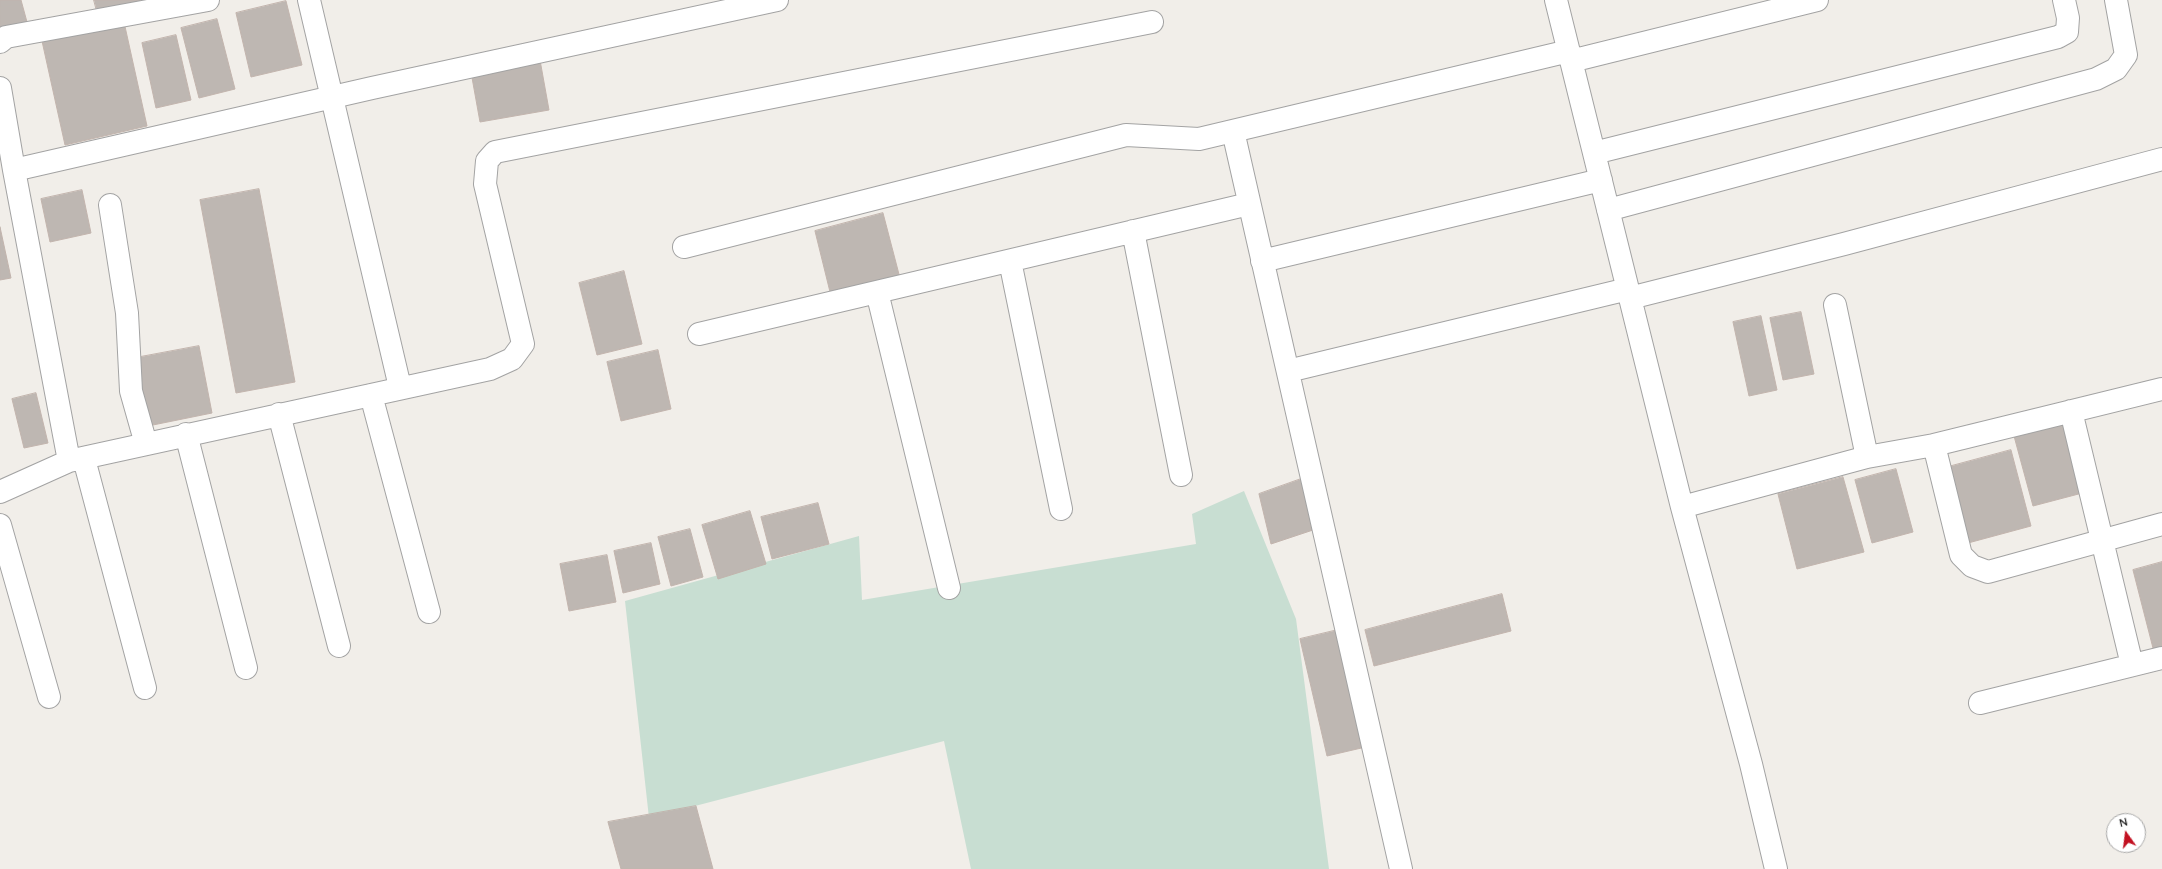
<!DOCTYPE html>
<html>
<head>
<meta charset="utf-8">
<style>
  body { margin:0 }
  #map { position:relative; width:2162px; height:869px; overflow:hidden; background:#f1eee9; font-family:Quicksand,sans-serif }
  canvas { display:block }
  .north { position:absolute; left:2106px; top:813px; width:40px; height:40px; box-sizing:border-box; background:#fff; border:1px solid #a7a7a7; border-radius:50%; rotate:346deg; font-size:11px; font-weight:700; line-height:16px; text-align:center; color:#222 }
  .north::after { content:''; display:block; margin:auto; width:14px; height:18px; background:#c21121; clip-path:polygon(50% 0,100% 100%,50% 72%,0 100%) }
</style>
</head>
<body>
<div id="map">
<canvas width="2162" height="869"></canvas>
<div class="north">N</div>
</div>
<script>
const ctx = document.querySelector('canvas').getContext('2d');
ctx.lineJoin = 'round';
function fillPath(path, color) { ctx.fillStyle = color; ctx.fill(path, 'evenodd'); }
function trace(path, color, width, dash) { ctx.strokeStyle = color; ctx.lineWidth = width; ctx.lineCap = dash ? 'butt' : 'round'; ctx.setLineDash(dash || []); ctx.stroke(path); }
fillPath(new Path2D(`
  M1244 491 1296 619 1329 869H971L944 741 649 818 625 601 859 536 862 600 1196 544 1192 514Z`), '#c8ded2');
const building = new Path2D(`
  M0 0H21L27 22 0 29Z
  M94 0H140L141 4 98 15Z
  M286 1 302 65 251 77 236 13Z
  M217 19 235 89 199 98 181 28Z
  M124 22 147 126 65 145 42 41Z
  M176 35 191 100 156 108 142 43Z
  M540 60 549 110 480 122 471 72Z
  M259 189 295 382 236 393 200 200Z
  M82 190 91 233 50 242 41 199Z
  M883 213 901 282 832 300 815 231Z
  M0 227 11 278 0 280Z
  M624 271 642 344 597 355 579 283Z
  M1801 312 1814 374 1783 380 1770 318Z
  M1761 316 1777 390 1749 396 1733 322Z
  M199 346 212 413 148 426 135 358Z
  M658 350 671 409 621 421 607 362Z
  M36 393 48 443 24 448 12 399Z
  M2071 421 2090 491 2033 506 2014 436Z
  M2011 450 2031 526 1968 543 1948 467Z
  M1896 469 1913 532 1872 543 1855 480Z
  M1843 477 1864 552 1797 569 1778 494Z
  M1301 479 1313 530 1271 544 1259 494Z
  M818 503 829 544 772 559 761 517Z
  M750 511 766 564 718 579 702 525Z
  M690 529 703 577 671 586 658 537Z
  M651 543 660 584 623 593 614 551Z
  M607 555 616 602 569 611 560 564Z
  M2162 562V650L2154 652 2133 570Z
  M1502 594 1511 631 1374 666 1365 630Z
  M1342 629 1370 746 1327 756 1300 639Z
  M696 806 713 869H621L608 822Z`);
fillPath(building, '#beb7b2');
trace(building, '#c2b4ad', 1);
const minor = new Path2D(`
  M309 0 400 387
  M1556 0 1682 507 1751 764 1776 869
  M0 42 6 37 208 0
  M1571 61 1817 0
  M0 88 14 170
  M1233 131 1401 869
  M1594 153 2058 37 2067 32 2068 18 2064 0
  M110 205 127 313 131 391 146 444
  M1608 210 2096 79 2116 69 2126 55 2116 0
  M1133 231 1181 475
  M684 247 1126 135 1199 139 1569 51
  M1010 261 1061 509
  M1262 261 1601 180
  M877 292 949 588
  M1630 298 1844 244 2162 159
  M1835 305 1867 457
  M699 334 1249 204
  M1288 371 1628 289
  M371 395 429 612
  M2071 411 2132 665
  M279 414 339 646
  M186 434 246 668
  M1934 445 1961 555 1972 566 1988 572 2162 524
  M84 459 145 688
  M69 461 14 170 372 88 777 0
  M0 492 69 461 490 369 512 359 523 344 485 184 487 161 495 152 1152 22
  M1682 507 1867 457 1934 445 2162 389
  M0 525 49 697
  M1980 703 2162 658`);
trace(minor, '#a3a3a3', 24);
trace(minor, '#fff', 22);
</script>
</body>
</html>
